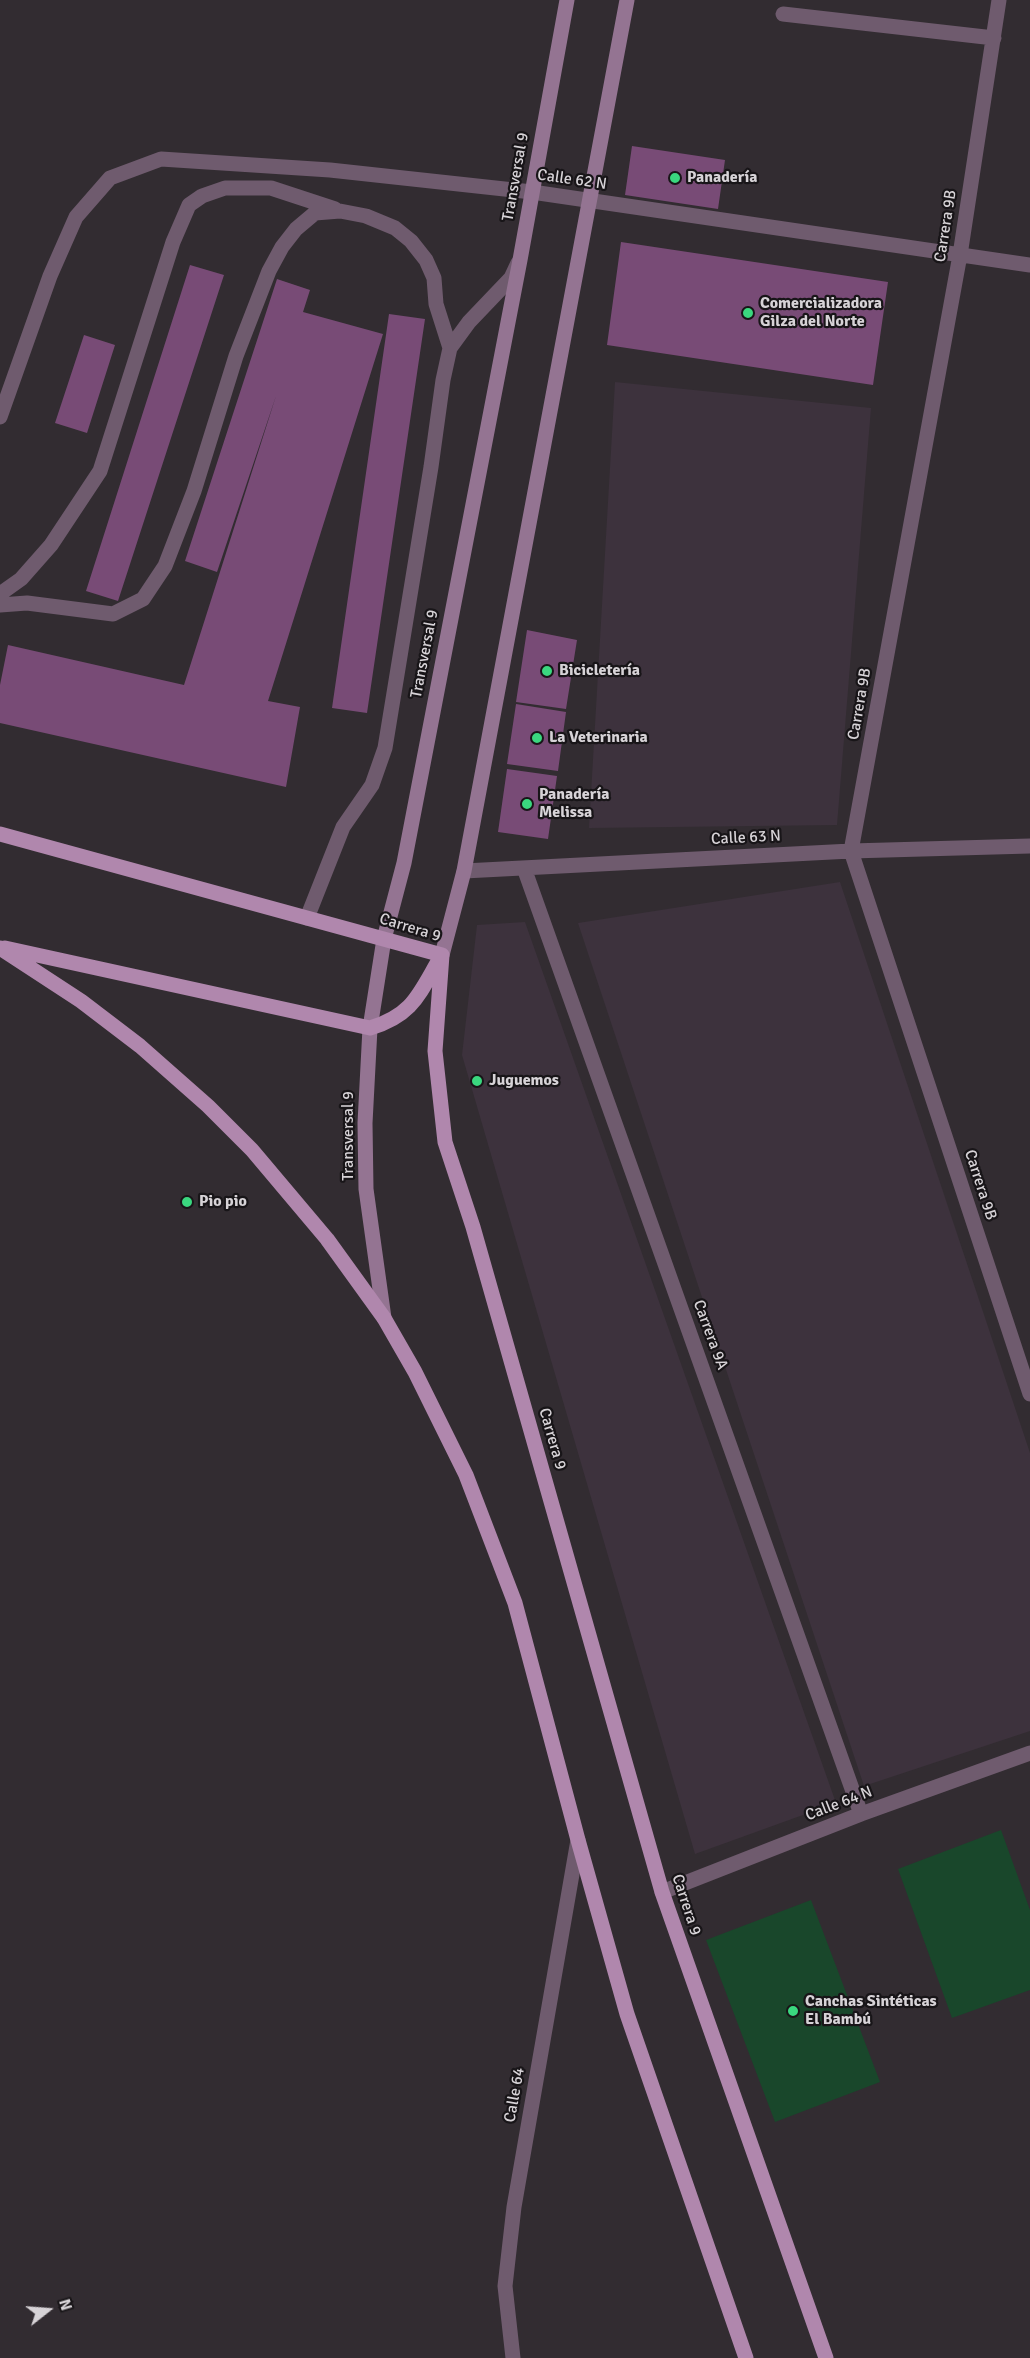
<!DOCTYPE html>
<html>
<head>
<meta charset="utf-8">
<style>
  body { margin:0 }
  #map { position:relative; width:1030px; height:2358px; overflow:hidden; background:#322c31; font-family:Signika,sans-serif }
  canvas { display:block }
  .north { position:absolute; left:18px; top:2280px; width:60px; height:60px; -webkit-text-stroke:4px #181518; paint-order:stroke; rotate:73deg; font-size:16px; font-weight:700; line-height:24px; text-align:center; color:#d7d3d7 }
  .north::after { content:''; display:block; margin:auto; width:21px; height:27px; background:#d7d3d7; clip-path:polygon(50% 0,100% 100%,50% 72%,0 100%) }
</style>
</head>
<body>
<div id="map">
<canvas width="1030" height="2358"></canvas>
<div class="north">N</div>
</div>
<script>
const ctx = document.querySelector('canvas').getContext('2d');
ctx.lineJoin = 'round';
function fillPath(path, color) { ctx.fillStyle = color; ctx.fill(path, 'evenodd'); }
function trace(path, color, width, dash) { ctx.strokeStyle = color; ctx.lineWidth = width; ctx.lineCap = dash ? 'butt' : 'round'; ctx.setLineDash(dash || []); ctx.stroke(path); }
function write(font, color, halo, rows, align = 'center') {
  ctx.font = font + ' Signika,sans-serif'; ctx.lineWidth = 4.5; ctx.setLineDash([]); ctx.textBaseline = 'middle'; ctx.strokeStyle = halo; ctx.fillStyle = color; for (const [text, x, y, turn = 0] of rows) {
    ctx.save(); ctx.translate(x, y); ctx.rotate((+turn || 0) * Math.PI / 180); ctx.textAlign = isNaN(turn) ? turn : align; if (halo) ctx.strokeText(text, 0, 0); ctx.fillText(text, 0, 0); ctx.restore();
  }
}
fillPath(new Path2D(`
  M615 382 871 408 837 825 589 828Z
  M840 882 1030 1453V1731L864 1786 578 923Z
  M525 922 836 1803 695 1854 462 1055 477 925Z`), '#3d323d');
fillPath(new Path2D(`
  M1001 1830 1030 1910V1990L952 2018 898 1869Z
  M811 1900 880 2082 775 2122 706 1940Z`), '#19472b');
fillPath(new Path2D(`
  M632 146 725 160 718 209 625 195Z
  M621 242 888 282 873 385 607 345Z
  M190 265 224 275 118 601 86 591Z
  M277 279 310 290 303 312 383 334 268 701 300 707 286 787 0 723V685L8 645 184 685 276 396 217 572 185 561Z
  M389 314 425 319 367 713 332 708Z
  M84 335 115 345 87 433 55 423Z
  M527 630 577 640 566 709 516 702Z
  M516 704 566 712 558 771 507 764Z
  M507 769 557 776 548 839 498 832Z`), '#784b76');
trace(new Path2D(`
  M0 594 21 579 51 545 100 471 173 242 189 205 202 196 225 188H271L335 209
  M0 605 27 603 113 614 143 599 165 566 194 491 236 356 269 271 282 247 296 229 315 213 340 211 366 216 395 228 411 241 426 260 434 278 436 304 450 348
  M307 918 343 827 372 785 385 748 431 467 443 380 450 348 469 322 511 278 518 263`), '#6f5b6e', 15);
trace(new Path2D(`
  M999 0 960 255 851 851 1030 1394
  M783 14 994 38
  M0 417 50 276 76 217 110 178 161 159 330 170 532 192 1030 265
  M524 868 861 1814
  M464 871 851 851 1030 846
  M662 1892 861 1814 1030 1753
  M513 2358 505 2286 514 2207 578 1840`), '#6f5b6e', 15);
trace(new Path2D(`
  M442 955 464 871 627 0
  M384 1318 366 1189 365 1123 370 1028 384 939 404 863 520 260 567 0`), '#947492', 15);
trace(new Path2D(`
  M0 834 442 955
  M0 948 81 1001 140 1046 208 1106 252 1150 327 1239 384 1318 415 1372 466 1475 515 1603 578 1840 627 2014 746 2358
  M5 948 370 1028C413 1015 419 994 440 958
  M442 955 435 1051 445 1142 473 1227 662 1892 826 2358`), '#b087ad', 15);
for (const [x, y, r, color] of [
  [675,178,6,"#3ad77f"],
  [748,313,6,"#3ad77f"],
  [547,671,6,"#3ad77f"],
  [537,738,6,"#3ad77f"],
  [527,804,6,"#3ad77f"],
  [477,1081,6,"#3ad77f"],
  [187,1202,6,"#3ad77f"],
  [793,2011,6,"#3ad77f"]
]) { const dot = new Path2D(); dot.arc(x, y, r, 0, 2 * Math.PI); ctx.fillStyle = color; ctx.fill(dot); trace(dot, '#181518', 2); }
write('16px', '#d7d3d7', '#181518', [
  ["Transversal 9",516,177,-80],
  ["Calle 62 N",572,180,8],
  ["Carrera 9B",946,226,-81],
  ["Transversal 9",425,654,-79],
  ["Carrera 9B",860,704,-80],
  ["Calle 63 N",746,838,-3],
  ["Carrera 9",410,928,17],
  ["Transversal 9",349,1136,-90],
  ["Carrera 9B",980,1185,72],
  ["Carrera 9A",710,1335,70],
  ["Carrera 9",552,1439,74],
  ["Calle 64 N",839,1804,-21],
  ["Carrera 9",686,1905,72],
  ["Calle 64",515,2095,-80]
]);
write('bold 16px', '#d7d3d7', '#181518', [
  ["Panadería",687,178],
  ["Comercializadora",760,304],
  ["Gilza del Norte",760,322],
  ["Bicicletería",559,671],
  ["La Veterinaria",549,738],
  ["Panadería",539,795],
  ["Melissa",539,813],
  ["Juguemos",489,1081],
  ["Pio pio",199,1202],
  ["Canchas Sintéticas",805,2002],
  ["El Bambú",805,2020]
], 'left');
</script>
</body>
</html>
